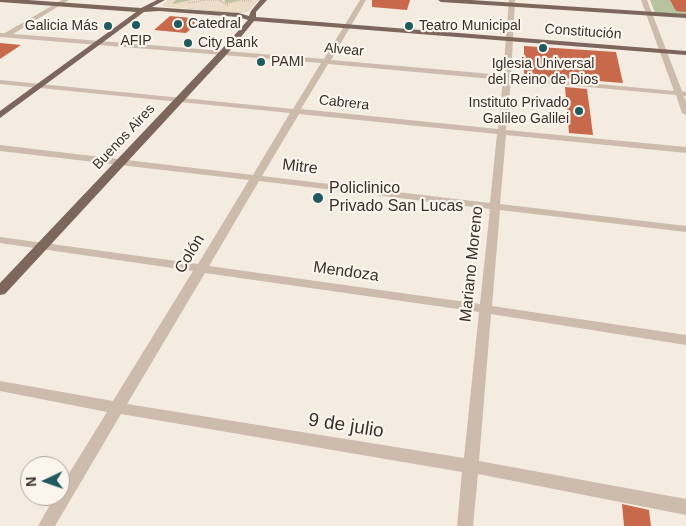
<!DOCTYPE html>
<meta charset="utf-8">
<style>
body{margin:0}
#map{position:relative;width:686px;height:526px;overflow:hidden;background:#f4ebe1;font-family:Helvetica,sans-serif}
canvas{display:block}
.north{position:absolute;left:20px;top:456px;width:50px;height:50px;box-sizing:border-box;background:#fbf5ee;border:1px solid #aea6a0;border-radius:50%;rotate:267deg;font-size:14px;font-weight:700;line-height:20px;text-align:center;color:#3b302b}
.north::after{content:'';display:block;margin:auto;width:18px;height:22px;background:#1f5a5e;clip-path:polygon(50% 0,100% 100%,50% 72%,0 100%)}
</style>
<div id="map">
<canvas width="686" height="526"></canvas>
<div class="north">N</div>
</div>
<script>
const context = document.querySelector('canvas').getContext('2d');
context.lineJoin = 'round';
function fill(path, color) { context.fillStyle = color; context.fill(path, 'evenodd'); }
const toPath = rows => new Path2D(rows.map(r => 'M' + r).join(''));
function strokePath(path, color, width, dash) { context.strokeStyle = color; context.lineWidth = width; context.lineCap = dash ? 'butt' : 'round'; context.setLineDash(dash || []); context.stroke(path); }
function write(font, color, halo, rows, align = 'center') {
  context.font = font + ' Helvetica,sans-serif'; context.lineWidth = 4.5; context.setLineDash([]); context.textBaseline = 'middle'; context.strokeStyle = halo; context.fillStyle = color; for (const [text, x, y, turn = 0] of rows) {
    context.save(); context.translate(x, y); context.rotate((+turn || 0) * Math.PI / 180); context.textAlign = isNaN(turn) ? turn : align; if (halo) context.strokeText(text, 0, 0); context.fillText(text, 0, 0); context.restore();
  }
}
fill(toPath([
 [168,0,258,0,248,11,240,13,163,6],
 [650,0,686,0,686,15,655,13]
]), '#b8c4a0');
fill(toPath([
 [168,0,176,0,172,4,192,0,226,0,224,1,226,3,239,0,258,0,248,11,240,13,163,6]
]), '#ecdcc8');
fill(toPath([
 [372,0,410,0,407,10,372,7],
 [670,0,686,0,686,12,676,11],
 [170,16,202,19,186,33,154,30],
 [0,43,21,45,0,59],
 [524,46,616,52,623,83,524,75],
 [565,87,587,89,593,135,569,133],
 [622,504,649,510,651,526,624,526]
]), '#c8694b');
strokePath(toPath([
 [207,0,222,0],
 [220,1,229,6],
 [242,1,252,1],
 [188,3,206,0],
 [225,4,241,0]
]), '#b9a596', 1, [1, 1]);
fill(toPath([
 [62,0,69,0,13,34,324,59,360,0,366,0,331,60,503,75,509,0,515,0,511,76,674,91,641,0,647,0,682,91,686,92,686,96,684,96,686,102,686,115,682,113,676,95,511,80,506,130,686,147,686,153,506,135,500,204,686,226,686,232,500,210,492,306,686,335,686,345,491,314,479,461,686,499,686,515,478,474,473,526,457,526,462,472,121,414,55,526,38,526,55,496,60,496,60,488,107,412,0,391,0,381,113,401,193,271,0,243,0,237,198,264,249,180,0,151,0,145,253,175,290,113,0,84,0,80,293,109,321,63,0,37,0,33,5,33,62,0],
 [328,64,503,80,498,129,301,109,328,64],
 [299,114,497,134,490,203,262,176,299,114],
 [259,181,490,209,480,304,209,266,259,181],
 [205,273,479,312,464,458,127,404,205,273]
]), '#cdbbac');
fill(toPath([
 [0,0,28,0,141,8,157,0,165,0,152,7,239,13,249,16,251,11,260,0,267,0,256,12,256,17,686,51,686,55,254,21,227,54,5,294,0,295,0,283,221,50,248,20,238,17,159,11,144,12,0,118,0,111,136,12,0,2,0,0],
 [438,0,471,0,686,14,686,18,441,2,438,0]
]), '#7d675c');
for (const [x, y, r, color] of [
 [178,24,5,"#1f5a5e"],
 [136,25,5,"#1f5a5e"],
 [108,26,5,"#1f5a5e"],
 [409,26,5,"#1f5a5e"],
 [188,43,5,"#1f5a5e"],
 [543,48,5,"#1f5a5e"],
 [261,62,5,"#1f5a5e"],
 [579,111,5,"#1f5a5e"],
 [318,198,6,"#1f5a5e"]
]) { const dot = new Path2D(); dot.arc(x, y, r, 0, 2 * Math.PI); context.fillStyle = color; context.fill(dot); strokePath(dot, '#fbf5ee', 2); }
write('14px', '#3b302b', '#fbf5ee', [
 ["Catedral",188,24],
 ["Galicia Más",98,26,"right"],
 ["Teatro Municipal",419,26],
 ["AFIP",136,41,"center"],
 ["City Bank",198,43],
 ["PAMI",271,62],
 ["Iglesia Universal",543,64,"center"],
 ["del Reino de Dios",543,80,"center"],
 ["Instituto Privado",569,103,"right"],
 ["Galileo Galilei",569,119,"right"]
], 'left');
write('14px', '#3b302b', '#fbf5ee', [
 ["Constitución",583,32,4],
 ["Alvear",344,50,5],
 ["Cabrera",344,103,6],
 ["Buenos Aires",124,137,-47]
]);
write('16px', '#3b302b', '#fbf5ee', [
 ["Mitre",300,167,7],
 ["Colón",190,254,-59],
 ["Mariano Moreno",472,264,-84],
 ["Mendoza",346,272,8]
]);
write('16px', '#3b302b', '#fbf5ee', [
 ["Policlinico",329,189],
 ["Privado San Lucas",329,207]
], 'left');
write('19px', '#3b302b', '#fbf5ee', [
 ["9 de julio",346,426,9]
]);
</script>
